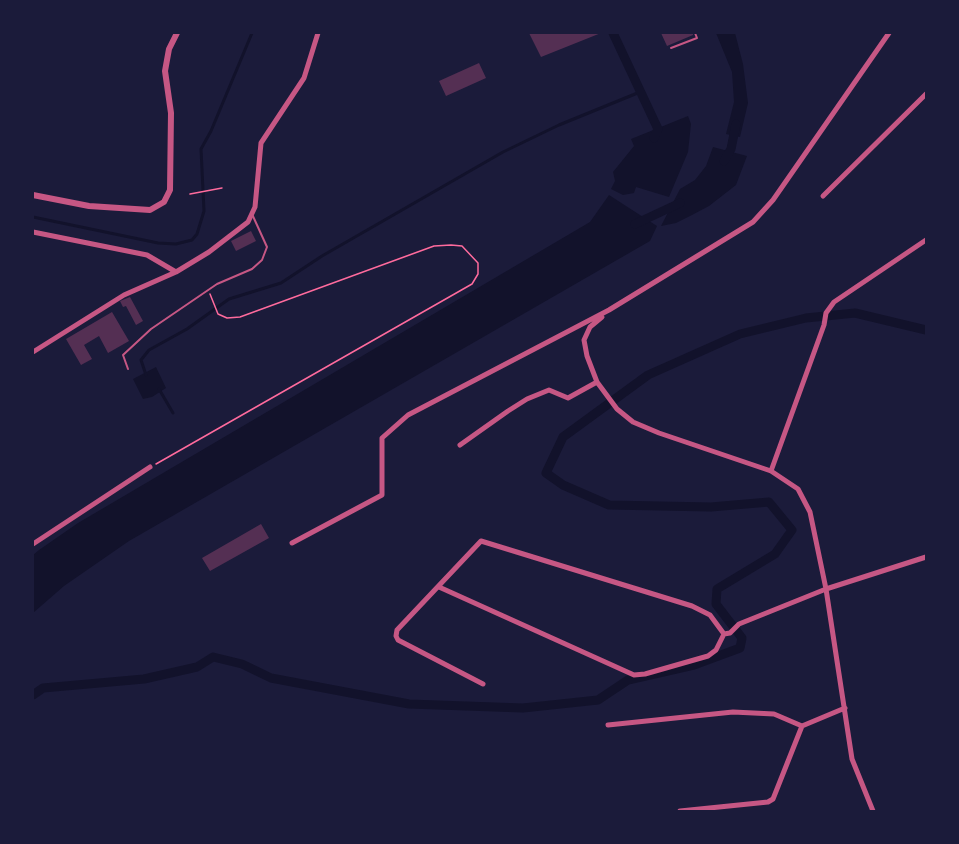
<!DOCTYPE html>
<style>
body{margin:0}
#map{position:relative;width:959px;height:844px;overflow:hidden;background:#1b1b3a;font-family:"Roboto Serif",serif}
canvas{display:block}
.frame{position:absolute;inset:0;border:34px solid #1b1b3a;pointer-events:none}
</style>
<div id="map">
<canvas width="959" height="844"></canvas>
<div class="frame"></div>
</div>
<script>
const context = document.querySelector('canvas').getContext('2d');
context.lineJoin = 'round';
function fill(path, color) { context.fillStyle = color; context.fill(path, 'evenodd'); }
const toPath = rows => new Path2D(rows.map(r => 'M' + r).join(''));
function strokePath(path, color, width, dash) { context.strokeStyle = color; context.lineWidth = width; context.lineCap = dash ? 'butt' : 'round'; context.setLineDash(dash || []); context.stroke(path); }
fill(toPath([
 [716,33,735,33,743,64,748,103,740,137,726,134,734,102,732,72],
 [688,116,691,124,688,152,669,197,636,187,634,193,623,195,611,189,615,181,613,172,634,146,631,139],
 [713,147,747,156,736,185,709,206,692,215,676,223,661,226,680,189,695,180,706,166],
 [609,195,657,226,650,241,129,541,64,586,33,613,33,555,39,550,78,523,590,222],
 [156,367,166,388,152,397,143,399,133,379]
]), '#12122b');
strokePath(toPath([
 [33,217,158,243,176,244,192,240,197,234,204,211,201,149,211,131,252,33],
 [146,375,141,360,149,350,187,329,229,299,281,283,322,256,503,152,559,125,640,92],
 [159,389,173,413]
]), '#12122b', 3);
strokePath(toPath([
 [613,33,658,129,654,138],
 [724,161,731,149,736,124],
 [635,224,680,203],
 [33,695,43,688,144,679,197,667,213,657,242,664,271,678,409,704,523,708,598,700,628,680,694,665,740,648,742,638,716,604,717,589,775,554,792,530,769,502,711,507,609,505,563,485,546,473,563,437,648,375,740,334,806,318,855,313,926,330]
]), '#12122b', 9);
fill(toPath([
 [529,33,601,33,541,57],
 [661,33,693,33,693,35,667,46],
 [479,63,486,78,446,96,439,81],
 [251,231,256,241,236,251,231,241],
 [130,297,143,321,136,325,126,306,123,307,120,301],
 [112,312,129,341,108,353,99,336,84,345,92,359,81,365,66,339],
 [261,524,269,538,210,571,202,558]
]), '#542f53');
strokePath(toPath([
 [190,194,222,188],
 [156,464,472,284,478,274,478,263,462,246,451,245,434,246,240,317,227,318,218,314,210,294]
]), '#ff6b9d', 1.5);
strokePath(toPath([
 [671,48,697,38,695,33],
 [128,369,123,355,151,329,217,284,252,269,262,260,267,247,252,214]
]), '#c65784', 2);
strokePath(toPath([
 [823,196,926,94],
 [33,232,147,255,176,272],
 [602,317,590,327,584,340,587,356,597,382,617,409,633,422,659,433,771,471,798,489,810,512,826,589,852,759,873,811],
 [33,352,124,295,176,272,209,252,248,222,255,207,261,143,304,78,318,33],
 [460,445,508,411,527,399,549,390,568,398,597,382],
 [771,471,824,325,826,313,834,302,926,240],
 [292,543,382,495,382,438,408,415,609,310,753,222,773,200,889,33],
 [33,544,150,467],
 [439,587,634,675,645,674,708,656,716,650,724,634],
 [483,684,398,640,396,636,397,630,481,541,692,606,710,615,724,634,730,633,739,624,826,589,926,557],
 [608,725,733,712,774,714,802,726],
 [680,811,768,802,773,799,802,726,845,708]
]), '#c65784', 5);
strokePath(toPath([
 [33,195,89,206,150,210,164,202,170,190,171,113,165,71,169,49,177,33]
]), '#c65784', 6);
</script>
